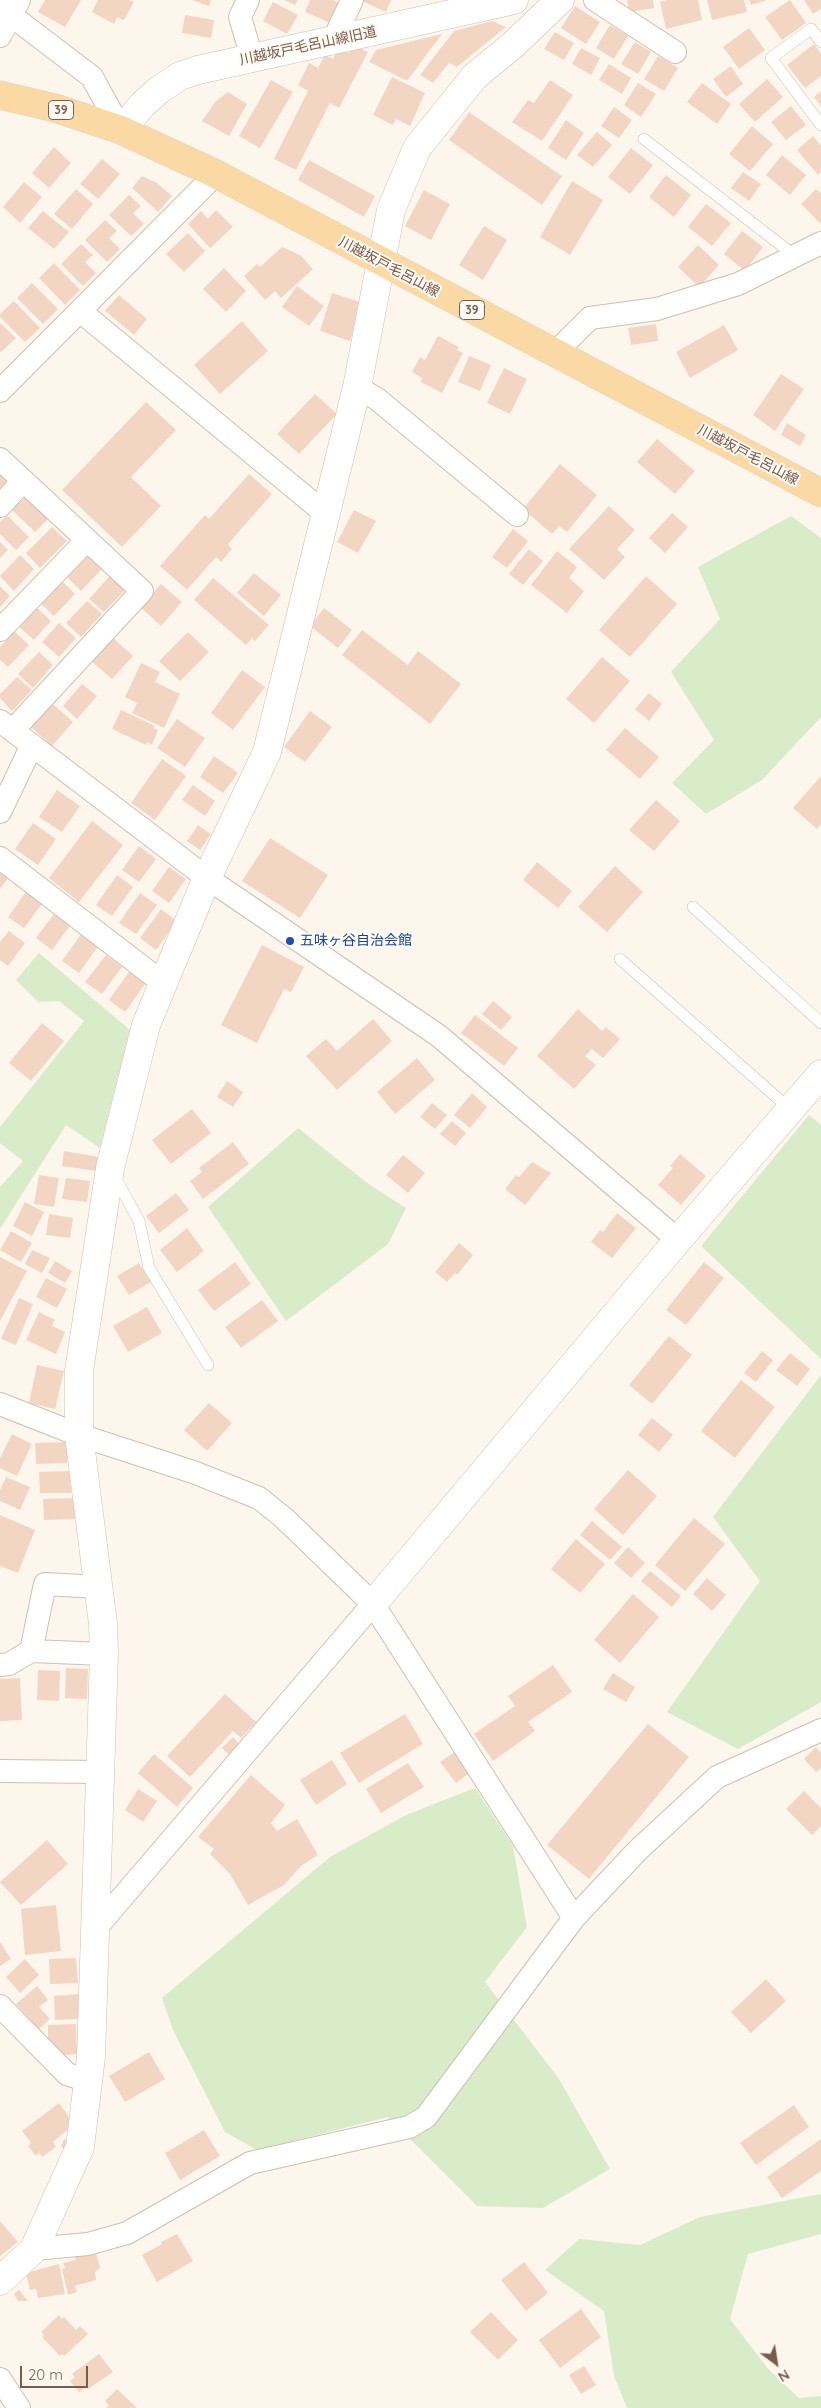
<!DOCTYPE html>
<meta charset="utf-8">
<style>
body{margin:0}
#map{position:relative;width:821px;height:2408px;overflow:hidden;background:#fdf6ec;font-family:Quicksand,sans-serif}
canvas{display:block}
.north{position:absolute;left:751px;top:2338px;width:50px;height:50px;-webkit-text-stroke:4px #fffaf3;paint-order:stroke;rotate:149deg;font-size:14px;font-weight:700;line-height:20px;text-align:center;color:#7a5c4d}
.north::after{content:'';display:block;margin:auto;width:18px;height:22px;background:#7a5c4d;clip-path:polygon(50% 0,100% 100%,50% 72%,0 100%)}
.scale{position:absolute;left:20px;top:2366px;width:68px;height:22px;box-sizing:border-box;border:2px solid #7a5c4d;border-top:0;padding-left:6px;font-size:15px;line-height:18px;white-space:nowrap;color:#7a5c4d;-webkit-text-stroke:4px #fffaf3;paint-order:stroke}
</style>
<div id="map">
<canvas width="821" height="2408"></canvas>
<div class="north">N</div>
<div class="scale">20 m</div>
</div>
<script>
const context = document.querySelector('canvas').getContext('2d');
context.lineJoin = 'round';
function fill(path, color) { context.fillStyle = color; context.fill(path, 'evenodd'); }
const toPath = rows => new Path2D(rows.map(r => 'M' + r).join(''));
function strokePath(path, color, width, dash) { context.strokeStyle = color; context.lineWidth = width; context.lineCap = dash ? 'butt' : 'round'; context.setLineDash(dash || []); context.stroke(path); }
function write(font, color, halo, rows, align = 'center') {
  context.font = font + ' Quicksand,"Noto Sans JP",sans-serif'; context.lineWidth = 4; context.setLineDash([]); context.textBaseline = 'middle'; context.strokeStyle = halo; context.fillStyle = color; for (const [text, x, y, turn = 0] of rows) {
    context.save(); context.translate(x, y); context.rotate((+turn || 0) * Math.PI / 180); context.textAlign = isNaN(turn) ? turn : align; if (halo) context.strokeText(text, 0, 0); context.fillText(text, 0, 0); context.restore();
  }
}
fill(toPath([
 [791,516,821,538,821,717,762,780,706,814,672,783,714,740,671,672,720,619,698,567],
 [39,953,130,1030,100,1148,66,1125,0,1229,0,1187,23,1161,0,1143,0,1127,84,1021,59,1001,38,1002,16,980],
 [809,1115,821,1125,821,1359,701,1246],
 [298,1128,370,1185,406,1208,388,1244,286,1321,208,1207],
 [821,1375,821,1702,738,1749,667,1712,760,1581,713,1517],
 [475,1788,513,1846,527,1927,485,1982,559,2079,610,2169,543,2208,477,2206,388,2117,257,2150,225,2132,173,2030,162,1998,330,1857,406,1815],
 [821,2194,821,2234,748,2254,730,2319,769,2370,799,2398,821,2396,821,2408,627,2408,614,2376,604,2311,545,2270,579,2239,640,2245,700,2217]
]), '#d8ecc9');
fill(toPath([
 [45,0,81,0,65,27,38,12],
 [98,0,129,0,134,2,124,20,117,17,114,24,92,12],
 [192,0,211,0,209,6],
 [284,0,298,0,295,5],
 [310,0,333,0,339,3,330,23,305,12],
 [360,0,391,0,386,12],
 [627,0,653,0,654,8,629,12],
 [667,0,698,0,702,20,666,29,660,2],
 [707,0,744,0,747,12,712,20],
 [749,0,765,0,765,1,751,5],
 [790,0,806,23,782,40,765,17],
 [804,0,821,0,821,9,813,14],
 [273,2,298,15,287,34,263,21],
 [575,6,600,22,586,44,561,28],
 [185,15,214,20,211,38,182,33],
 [492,21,506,27,457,67,449,63,433,83,420,75,454,31],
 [610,25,628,36,614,59,596,48],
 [749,28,765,50,739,69,723,47],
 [555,32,574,43,564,60,544,49],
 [442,34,407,81,369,62,376,50],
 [635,42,651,52,638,74,621,64],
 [353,44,368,52,339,108,330,103,296,170,274,159,308,91,298,85,309,63,318,68,325,55,333,59,339,48,349,53],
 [814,44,821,54,821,76,805,88,787,65],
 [581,48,600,58,591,75,572,64],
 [658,56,678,68,664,91,644,79],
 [609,64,631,78,622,94,599,80],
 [731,66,743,84,726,97,713,79],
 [392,77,425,93,410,126,396,119,393,125,373,115],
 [767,79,783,97,755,122,739,104],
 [271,80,293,92,260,148,239,136],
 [550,80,573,95,542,141,512,122,528,100,534,103],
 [638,83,656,94,641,117,624,105],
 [702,83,731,104,717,124,687,102],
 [821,91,821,106,814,97],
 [228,92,247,104,229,136,202,121,216,101],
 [791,106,806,125,786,140,771,122],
 [614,107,632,120,619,138,601,126],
 [469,112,562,176,542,205,449,140],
 [566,120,584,133,566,160,548,148],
 [752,126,773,144,750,171,729,154],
 [597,132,612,145,593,167,577,155],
 [813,136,821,146,821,172,818,175,797,150],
 [54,147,71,163,49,188,32,173],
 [631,148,653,165,630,194,608,177],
 [782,155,806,175,790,195,766,175],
 [102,159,120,174,98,199,80,184],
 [309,160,375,196,364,217,298,180],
 [743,172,761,184,749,201,731,188],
 [666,175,691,195,674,217,649,197],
 [142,176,157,183,172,196,158,212,132,188],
 [572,181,603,200,570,255,540,237],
 [24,182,42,197,20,223,3,207],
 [76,189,93,204,72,229,54,214],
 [816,189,821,193,821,224,801,204],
 [424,190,450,204,431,240,405,226],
 [129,195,141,206,133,213,144,224,131,236,109,215],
 [706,204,731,223,712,246,688,227],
 [216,210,233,227,210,248,188,224,201,211,208,219],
 [43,211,69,232,54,249,28,228],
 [105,220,117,231,109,238,120,249,107,262,85,240],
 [484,226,507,240,483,280,459,265],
 [742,231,763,247,745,271,724,254],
 [188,233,205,251,184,272,166,254],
 [81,244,93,255,85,262,96,273,83,286,61,264],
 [698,245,719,265,699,287,678,267],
 [282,247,300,255,313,269,281,298,275,291,265,300,244,276,257,264,260,267],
 [54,263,80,290,65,305,39,278],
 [224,268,246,291,226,312,203,289],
 [32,283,58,309,43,324,17,298],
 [297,286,324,306,309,326,282,307],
 [332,293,360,302,356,314,359,315,350,341,320,331],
 [119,295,147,319,134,335,105,311],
 [14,301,40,328,25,342,0,317,0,314],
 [242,321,268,351,220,394,194,365],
 [0,323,16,338,1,352,0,351],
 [656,324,658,341,631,345,628,328],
 [724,325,738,350,690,378,676,352],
 [438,336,459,347,457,350,463,353,442,393,421,382,422,378,412,372,420,357,425,360],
 [469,356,491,365,480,391,458,382],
 [504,368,527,379,510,414,487,403],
 [781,374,804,389,775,431,753,415],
 [315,394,337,414,299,454,277,434],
 [146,402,176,430,131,477,161,506,122,547,62,490],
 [787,423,806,435,800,446,781,435],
 [657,439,695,471,675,494,637,462],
 [560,464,597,495,567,532,559,526,552,534,523,509],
 [249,474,272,494,228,544,232,549,221,562,216,557,187,590,160,566,205,515,209,519],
 [0,475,7,482,0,489],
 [26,496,48,519,35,532,12,510],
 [609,506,635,530,617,549,625,557,604,580,569,549],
 [354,510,376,521,358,553,337,542],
 [672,513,688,527,665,553,649,538],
 [7,515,29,537,16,550,0,534,0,522],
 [52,527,67,541,40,568,26,553],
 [513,529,528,541,507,568,492,557],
 [0,542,8,550,0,558],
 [529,549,543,561,523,585,509,574],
 [557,551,577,567,569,578,584,591,567,613,531,585],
 [20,555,34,569,14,591,0,576],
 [88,555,102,569,81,591,67,577],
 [254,573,281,595,264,616,237,593],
 [110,576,125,590,104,612,89,599],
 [646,576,677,604,630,657,599,630],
 [213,578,269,625,255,641,252,638,246,645,194,600],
 [61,580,75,594,54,616,40,603],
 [161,584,182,602,161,626,140,607],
 [0,586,10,596,0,607],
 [87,601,102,614,81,637,66,623],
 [34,605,51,621,34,640,17,625],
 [324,608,352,630,338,648,310,626],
 [59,623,76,638,59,657,42,642],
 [362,630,408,665,418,651,461,684,430,724,342,655],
 [14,631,29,645,8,667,0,660,0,647],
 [188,632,209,652,180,681,159,661],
 [112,637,133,656,112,679,91,661],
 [39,652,53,665,33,688,18,674],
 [602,657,630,681,594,723,566,699],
 [141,663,160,672,155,682,180,694,164,728,132,713,137,703,125,697],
 [242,670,265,687,233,730,211,713],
 [17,677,32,690,12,711,0,698,0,694],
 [82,684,97,696,77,719,63,706],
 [649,693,662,704,649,721,635,709],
 [53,704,73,722,52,746,31,727],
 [121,710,155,726,154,728,158,730,152,745,147,742,146,745,112,729],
 [310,711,332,727,305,762,284,747],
 [177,719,205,738,185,767,157,748],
 [625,728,659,757,640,779,606,750],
 [214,756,238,773,223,793,200,777],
 [162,759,186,776,155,820,131,803],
 [821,776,821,824,817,829,793,808],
 [193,785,215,801,205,816,182,800],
 [57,790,80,806,62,832,39,817],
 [656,800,680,821,654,851,629,830],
 [92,821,123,845,79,902,49,878],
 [33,823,56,839,38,865,15,849],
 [198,825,211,834,200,850,187,841],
 [270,838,328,875,300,918,242,881],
 [139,846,156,859,139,882,122,870],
 [537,862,572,891,558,908,523,880],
 [0,864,12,873,0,889],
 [615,866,643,892,607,932,578,907],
 [169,867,186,879,169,903,152,891],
 [117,875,133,887,112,916,96,905],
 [28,889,44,901,24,928,8,917],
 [140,893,157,905,136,934,119,923],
 [161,909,177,921,156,950,140,938],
 [56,911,72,923,52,950,36,938],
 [9,931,25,943,8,966,0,960,0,942],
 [82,933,99,945,79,973,62,961],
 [262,945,304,967,291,992,284,989,257,1043,221,1025],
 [106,955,122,967,102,994,85,982],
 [129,972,145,984,125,1012,109,1000],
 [493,1001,512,1017,501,1030,482,1014],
 [578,1009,602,1031,606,1027,620,1039,603,1058,592,1049,585,1056,596,1065,574,1089,537,1056],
 [475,1015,518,1048,504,1066,461,1033],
 [373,1019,392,1041,337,1090,306,1056,326,1039,337,1051],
 [42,1023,64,1041,31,1081,9,1063],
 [417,1058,435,1080,395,1114,377,1092],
 [227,1081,243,1092,233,1107,217,1097],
 [472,1093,487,1107,470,1128,454,1115],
 [432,1103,447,1115,435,1129,420,1117],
 [192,1109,211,1133,171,1164,152,1140],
 [452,1121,466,1133,455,1146,440,1134],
 [233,1142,249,1164,203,1199,190,1181,202,1172,199,1168],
 [64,1151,99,1157,96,1171,62,1166],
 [680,1154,706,1176,681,1205,658,1185,673,1168,670,1166],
 [403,1155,425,1173,408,1193,386,1175],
 [532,1162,551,1173,525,1205,505,1189,516,1175,519,1177],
 [39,1175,59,1178,54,1207,34,1204],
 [66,1178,90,1181,87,1202,62,1199],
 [176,1193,189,1210,159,1233,146,1216],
 [25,1202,44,1212,32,1236,13,1226],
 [617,1213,636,1228,612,1258,591,1242,600,1230,603,1232],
 [49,1214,73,1218,70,1238,46,1235],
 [187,1228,204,1251,177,1272,160,1250],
 [11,1231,32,1243,21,1262,0,1250],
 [459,1243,473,1255,457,1275,455,1273,447,1282,435,1272],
 [32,1250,50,1258,42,1273,25,1264],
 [0,1257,27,1271,0,1321],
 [55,1261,72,1271,65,1283,48,1273],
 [235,1262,251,1284,214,1311,198,1290],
 [704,1262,724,1278,686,1325,666,1310],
 [139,1263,151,1282,129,1295,117,1276],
 [46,1278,67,1289,57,1308,36,1297],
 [19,1298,33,1304,16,1345,1,1339],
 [262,1300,278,1321,241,1348,225,1327],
 [147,1307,162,1333,128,1352,113,1326],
 [39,1312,55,1320,52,1326,65,1332,56,1354,26,1340],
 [669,1336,692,1355,652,1404,629,1385],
 [762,1351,773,1360,756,1382,744,1373],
 [790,1353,810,1369,797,1386,776,1370],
 [37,1365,64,1371,55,1409,29,1403],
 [741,1380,775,1407,735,1458,701,1431],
 [209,1403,232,1423,207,1451,184,1430],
 [652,1418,673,1435,659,1452,638,1435],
 [12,1434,32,1444,17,1476,0,1468,0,1458],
 [67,1442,67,1463,36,1464,35,1443],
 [628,1470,657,1496,623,1535,594,1509],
 [70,1471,71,1493,40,1493,39,1472],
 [6,1477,30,1487,20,1510,0,1501,0,1490],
 [75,1498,75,1519,44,1520,43,1499],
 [0,1515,35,1530,18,1573,0,1566],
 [694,1518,725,1544,685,1591,655,1565],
 [592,1521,622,1547,610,1560,580,1535],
 [576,1539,605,1564,580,1593,551,1569],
 [628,1547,645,1563,631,1578,614,1563],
 [650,1571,681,1596,672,1607,641,1581],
 [707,1578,726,1595,712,1611,693,1594],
 [633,1594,659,1617,620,1663,594,1640],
 [553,1665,572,1692,528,1722,535,1731,493,1761,474,1734,515,1706,508,1696],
 [66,1668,88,1669,87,1699,65,1698],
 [38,1670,60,1671,59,1701,37,1700],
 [613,1673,635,1687,626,1702,603,1689],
 [20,1678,22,1720,0,1721,0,1679],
 [225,1694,256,1722,241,1738,233,1731,190,1777,167,1756],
 [405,1714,423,1744,359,1783,340,1753],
 [648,1724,689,1757,589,1879,547,1845],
 [233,1737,240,1745,229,1755,222,1748],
 [816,1747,821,1753,821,1768,816,1772,804,1759],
 [456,1751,471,1772,456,1783,440,1762],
 [154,1754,193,1788,177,1807,138,1773],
 [332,1760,347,1784,316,1805,300,1780],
 [408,1763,424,1787,381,1813,366,1789],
 [251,1775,285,1805,271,1823,277,1831,297,1819,318,1855,301,1866,284,1885,248,1905,230,1874,210,1854,214,1849,198,1837],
 [138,1789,157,1801,143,1822,125,1810],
 [804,1791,821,1808,821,1826,812,1835,786,1809],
 [47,1840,68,1864,21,1905,0,1882],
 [56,1905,61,1951,25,1955,21,1909],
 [0,1942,11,1959,0,1966],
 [76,1958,78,1983,50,1984,49,1959],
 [25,1959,39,1975,20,1993,6,1977],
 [766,1979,786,2001,751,2033,731,2012],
 [37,1986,48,2000,39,2007,50,2019,39,2029,16,2004],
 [78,1994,79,2019,55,2020,54,1996],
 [76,2024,77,2054,62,2055,48,2038,48,2025],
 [149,2052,165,2079,125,2102,109,2076],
 [59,2103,74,2124,53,2142,56,2147,42,2157,39,2153,36,2156,28,2146,31,2143,22,2131],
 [794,2105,809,2127,756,2165,740,2143],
 [204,2130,220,2156,180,2180,165,2153],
 [64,2139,71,2142,67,2150,61,2147],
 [821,2139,821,2171,782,2198,767,2177],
 [0,2221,18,2242,0,2256],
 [177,2234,193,2261,157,2282,142,2255,162,2244,161,2242],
 [96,2253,100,2268,95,2272,96,2280,75,2286,77,2292,68,2295,62,2269,65,2268,63,2263,76,2260,75,2257],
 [524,2262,548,2293,526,2311,501,2280],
 [59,2264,65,2294,38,2298,36,2289,30,2290,26,2273],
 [19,2290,28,2301,18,2301,14,2294],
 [581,2309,601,2337,560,2368,539,2340],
 [491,2312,518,2340,498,2360,470,2332],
 [59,2315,62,2319,64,2317,76,2330,80,2326,88,2334,64,2356,62,2354,60,2356,42,2337,44,2335,41,2332],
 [99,2354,113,2372,88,2389,86,2387,79,2392,70,2381,75,2377,72,2374],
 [584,2366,596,2385,581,2394,569,2375],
 [117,2389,137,2408,106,2408,109,2406,105,2401]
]), '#f3d5c3');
const service = toPath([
 [821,42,811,29,771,58,821,125],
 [644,139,795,256],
 [693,907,821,1023],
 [620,959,791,1110],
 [114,1175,139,1221,149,1268,208,1365]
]);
const minor = toPath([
 [248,0,240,17,252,58],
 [595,0,675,52],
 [0,7,92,77,121,130],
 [0,36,19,0],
 [333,41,352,0],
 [80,311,326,514],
 [554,354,590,318,657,309,738,284,821,243],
 [357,387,377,399,517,515],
 [0,391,216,174],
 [0,459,142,591,13,730],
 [0,506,23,481],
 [0,630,87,540],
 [0,721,207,878,439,1036,678,1240],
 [0,812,32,745],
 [0,858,163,983],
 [0,1404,79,1435,193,1472,259,1498,284,1518,373,1604,574,1918],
 [31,1651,45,1584,98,1587],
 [0,1665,9,1664,31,1651,104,1654],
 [0,1771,99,1772],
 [96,1928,373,1604],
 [0,2006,67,2074,88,2081],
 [34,2249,88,2244,127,2233,250,2163,409,2127,426,2117,574,1918,638,1850,717,1777,821,1730],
 [0,2379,19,2408]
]);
const tertiary = toPath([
 [121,130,143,104,159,90,180,76,198,70,514,0],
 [373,1604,678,1240,821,1074],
 [0,2281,34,2249,80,2147,91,2057,104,1654,103,1624,79,1435,79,1371,110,1168,146,1025,207,878,267,752,357,387,391,210,417,148,475,76,513,45,560,0]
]);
const primary = toPath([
 [0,95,55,108,121,130,216,174,821,493]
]);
strokePath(service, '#d1beb0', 12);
strokePath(minor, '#d1beb0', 24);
strokePath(tertiary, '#d1beb0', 29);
strokePath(primary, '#dad1cd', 29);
strokePath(service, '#fff', 11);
strokePath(minor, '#fff', 22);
strokePath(tertiary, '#fff', 28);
strokePath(primary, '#fbd9a5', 28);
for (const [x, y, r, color] of [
 [290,941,5,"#1a4fb4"]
]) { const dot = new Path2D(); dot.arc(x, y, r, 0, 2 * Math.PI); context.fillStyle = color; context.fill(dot); strokePath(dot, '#fffaf3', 2); }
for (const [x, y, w] of [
 [61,110,25],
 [472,310,25]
]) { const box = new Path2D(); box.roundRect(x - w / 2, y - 9.5, w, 19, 4); context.fillStyle = '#fffaf3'; context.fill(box); strokePath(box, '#7a5c4d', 1); }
write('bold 12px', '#7a5c4d', null, [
 ["39",61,110],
 ["39",472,310]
]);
write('14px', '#7a5c4d', '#fffaf3', [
 ["川越坂戸毛呂山線旧道",308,46,-12],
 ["川越坂戸毛呂山線",389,267,28],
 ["川越坂戸毛呂山線",748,455,28]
]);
write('14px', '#164399', '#fffaf3', [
 ["五味ヶ谷自治会館",300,941]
], 'left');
</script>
